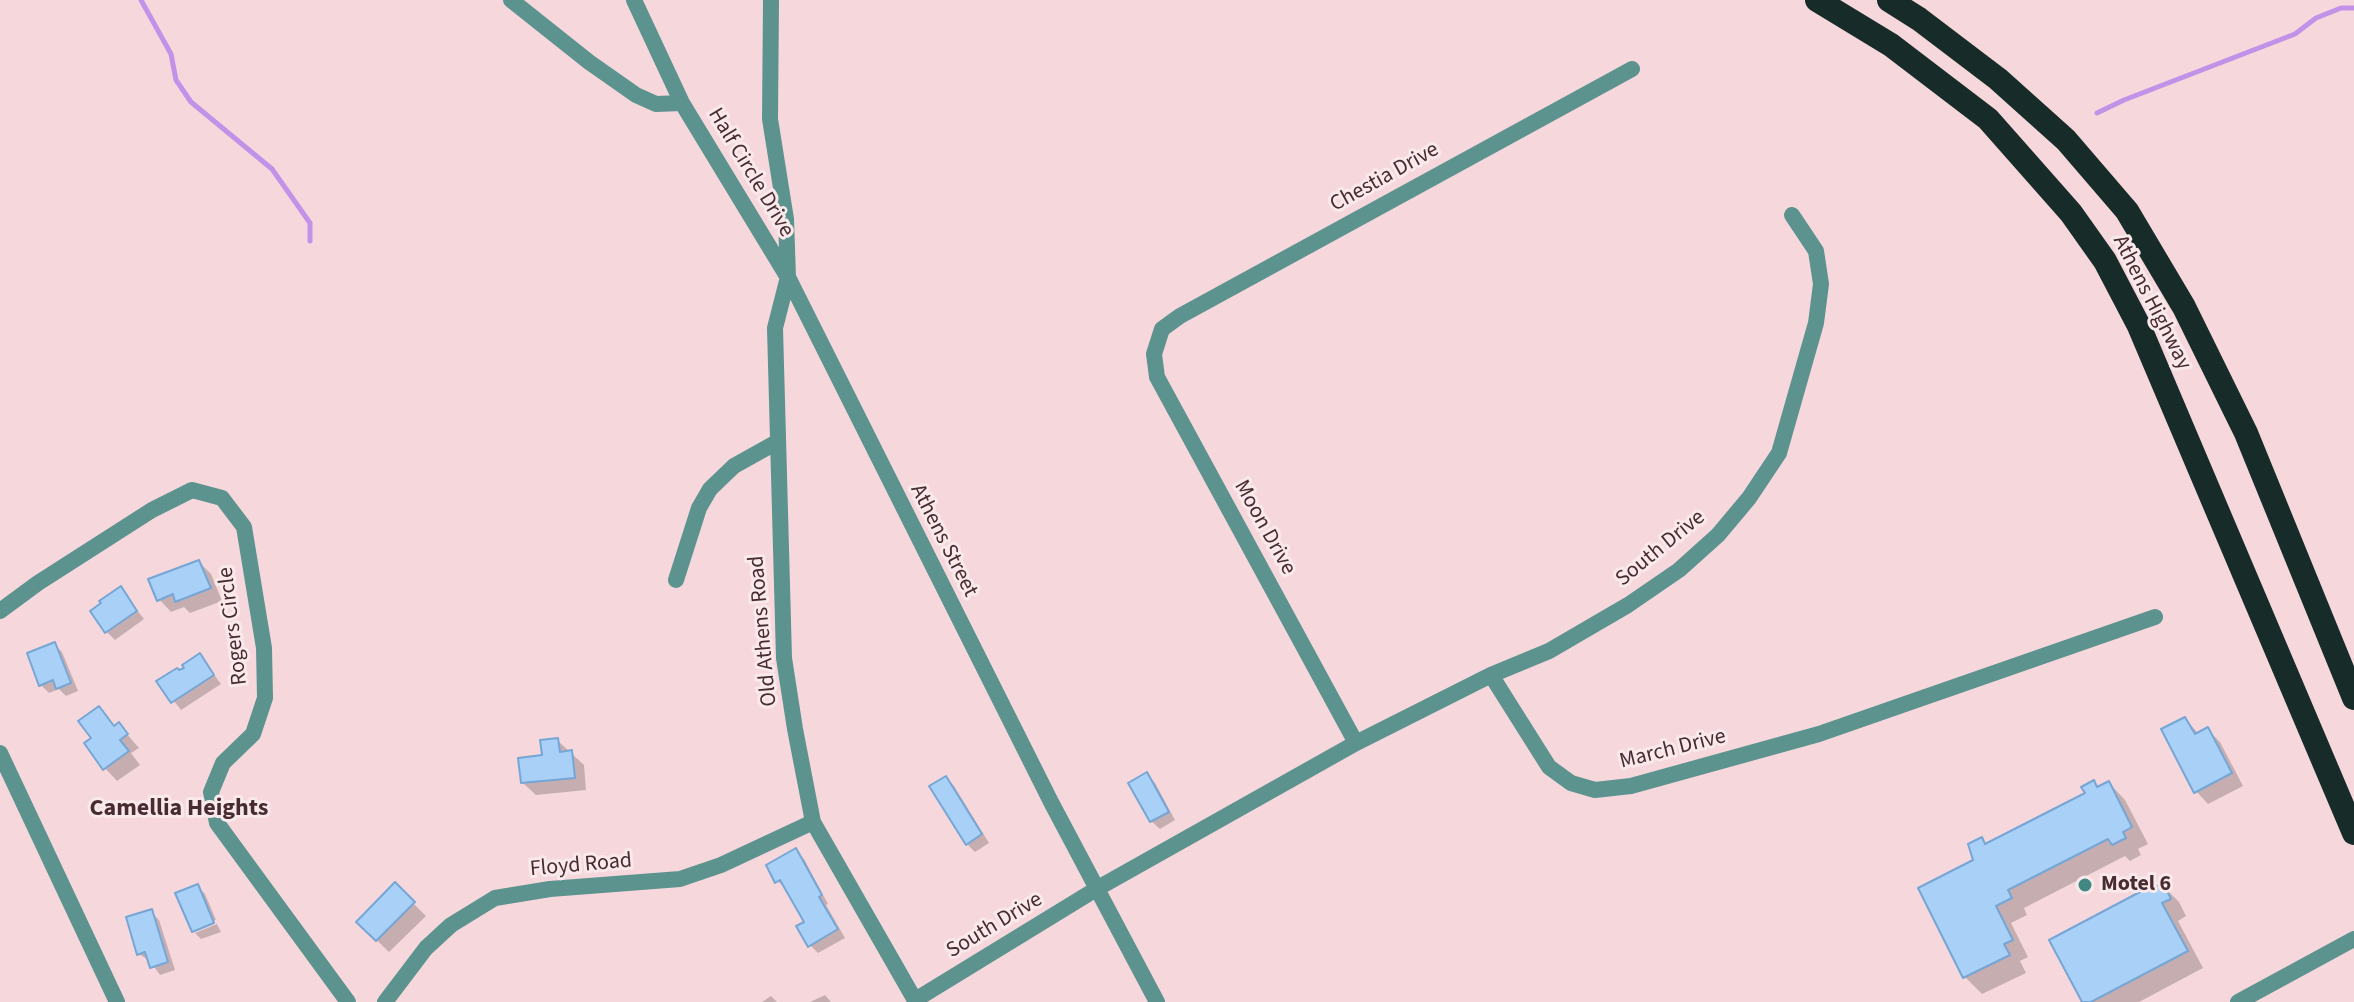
<!DOCTYPE html>
<style>
body{margin:0}
canvas{display:block;background:#f6d8dc}
</style>
<canvas width="2354" height="1002"></canvas>
<script>
const context = document.querySelector('canvas').getContext('2d');
context.lineJoin = 'round';
function fill(path, color) { context.fillStyle = color; context.fill(path, 'evenodd'); }
const toPath = rows => new Path2D(rows.map(r => 'M' + r).join(''));
function strokePath(path, color, width, dash) { context.strokeStyle = color; context.lineWidth = width; context.lineCap = dash ? 'butt' : 'round'; context.setLineDash(dash || []); context.stroke(path); }
function write(font, color, halo, rows, align = 'center') {
  context.font = font + ' "Source Sans 3",sans-serif'; context.lineWidth = 6; context.setLineDash([]); context.textBaseline = 'middle'; context.strokeStyle = halo; context.fillStyle = color; for (const [text, x, y, turn = 0] of rows) {
    context.save(); context.translate(x, y); context.rotate((+turn || 0) * Math.PI / 180); context.textAlign = isNaN(turn) ? turn : align; if (halo) context.strokeText(text, 0, 0); context.fillText(text, 0, 0); context.restore();
  }
}
fill(toPath([
 [199,562,211,574,222,601,190,613,184,607,171,612,159,599],
 [120,589,144,619,115,640,107,632],
 [54,644,62,652,78,691,66,696,59,689,49,693,41,685],
 [200,656,221,684,181,710,159,682,186,669],
 [99,709,116,727,119,725,139,748,131,753,140,765,117,781,105,768,93,738],
 [2185,719,2199,734,2208,730,2220,742,2243,786,2208,804,2196,791],
 [558,741,584,765,586,790,536,795,523,783],
 [1147,775,1155,783,1175,820,1160,829,1151,821],
 [946,778,954,786,989,843,975,852,967,844],
 [2093,783,2099,788,2109,783,2125,800,2148,844,2138,849,2141,855,2130,861,2125,856,2024,908,2027,915,2011,923,2028,957,2020,961,2026,973,1982,994,1965,977,1920,889,1976,861,1981,840,1987,846,2088,794],
 [796,851,804,859,828,904,826,905,845,938,818,953,810,945,807,922,787,888,777,881],
 [395,885,426,916,389,952,358,922],
 [2162,885,2179,902,2186,916,2178,921,2203,968,2139,1002,2084,1002,2154,890],
 [197,886,205,894,216,920,194,929,194,932,193,931],
 [151,912,159,920,175,970,160,975,150,961,139,954],
 [217,924,221,932,201,939,195,933],
 [825,995,831,1002,810,1002],
 [771,996,777,1002,762,1002]
]), '#0003');
strokePath(toPath([
 [141,0,171,54,176,80,191,102,272,169,310,223,310,241],
 [2097,113,2124,100,2295,34,2316,18,2341,8,2354,8]
]), '#c192e8', 5);
const building = toPath([
 [199,560,211,588,175,602,173,594,157,601,148,579,199,560],
 [121,586,137,611,105,633,90,611,101,603,99,601,121,586],
 [55,642,71,683,56,689,53,680,39,686,27,653,55,642],
 [200,653,214,675,171,703,156,681,177,668,179,670,184,668,182,665,200,653],
 [99,706,114,726,119,722,128,734,120,740,129,751,103,770,84,743,91,738,78,721,99,706],
 [2185,717,2195,734,2208,727,2232,773,2194,793,2161,729,2185,717],
 [558,738,560,752,572,750,575,778,521,783,518,758,542,755,540,740,558,738],
 [1147,772,1169,812,1150,822,1128,783,1147,772],
 [946,776,982,834,966,845,929,786,946,776],
 [2094,780,2097,787,2109,781,2132,827,2123,832,2126,838,2112,845,2108,839,2008,890,2012,898,1996,906,2013,940,2004,944,2010,955,1963,978,1918,888,1973,860,1968,844,1982,837,1985,844,2085,793,2081,787,2094,780],
 [796,848,822,895,819,897,838,929,808,947,796,926,804,922,780,880,775,883,766,865,796,848],
 [395,882,415,902,376,941,356,922,395,882],
 [2163,883,2171,899,2162,903,2188,951,2091,1002,2082,1002,2049,940,2153,885,2154,888,2163,883],
 [198,884,214,923,192,932,175,893,198,884],
 [152,909,168,962,150,968,145,952,137,955,126,917,152,909]
]);
fill(building, '#a9d0f7');
strokePath(building, '#76a6d5', 2);
strokePath(toPath([
 [511,0,589,62,636,95,656,104,682,103],
 [634,0,682,103,787,276],
 [771,0,770,119,786,219,788,277,1051,802,1157,1002],
 [788,277,775,328,784,658,795,729,813,822,916,1002],
 [676,580,699,508,710,489,734,466,777,442],
 [0,611,38,583,152,510,192,490,222,498,244,527,264,648,265,698,253,734,223,763,211,792,217,823,348,1002],
 [1491,675,1549,767,1571,783,1595,790,1631,786,1819,734,2155,617],
 [1356,743,1157,377,1154,354,1162,329,1180,316,1632,69],
 [0,753,117,1002],
 [915,1000,1098,888,1356,743,1491,675,1549,651,1628,605,1679,570,1718,535,1749,498,1779,453,1816,323,1821,284,1816,251,1792,215],
 [385,1002,426,948,451,925,495,898,550,889,680,879,721,865,813,822],
 [2238,1002,2354,939]
]), '#5c938e', 16);
strokePath(toPath([
 [1817,0,1891,45,1988,119,2071,213,2105,261,2139,326,2354,833],
 [1889,0,1919,19,1998,79,2066,140,2127,211,2184,307,2246,433,2354,698]
]), '#172b29', 24);
for (const [x, y, r, color] of [
 [2085,885,8,"#418882"]
]) { const dot = new Path2D(); dot.arc(x, y, r, 0, 2 * Math.PI); context.fillStyle = color; context.fill(dot); strokePath(dot, '#f9e9eb', 3); }
write('22px', '#482b30', '#f9e9eb', [
 ["Half Circle Drive",750,173,59],
 ["Chestia Drive",1385,178,-29],
 ["Athens Highway",2151,303,63],
 ["Moon Drive",1264,528,61],
 ["Athens Street",943,541,63],
 ["South Drive",1661,549,-39],
 ["Rogers Circle",234,626,-97],
 ["Old Athens Road",764,631,-95],
 ["March Drive",1673,750,-14],
 ["Floyd Road",581,866,-5],
 ["South Drive",995,926,-31]
]);
write('bold 22px', '#482b30', '#f9e9eb', [
 ["Motel 6",2101,885]
], 'left');
write('bold 24px', '#482b30', '#f9e9eb', [
 ["Camellia Heights",179,810]
]);
</script>
